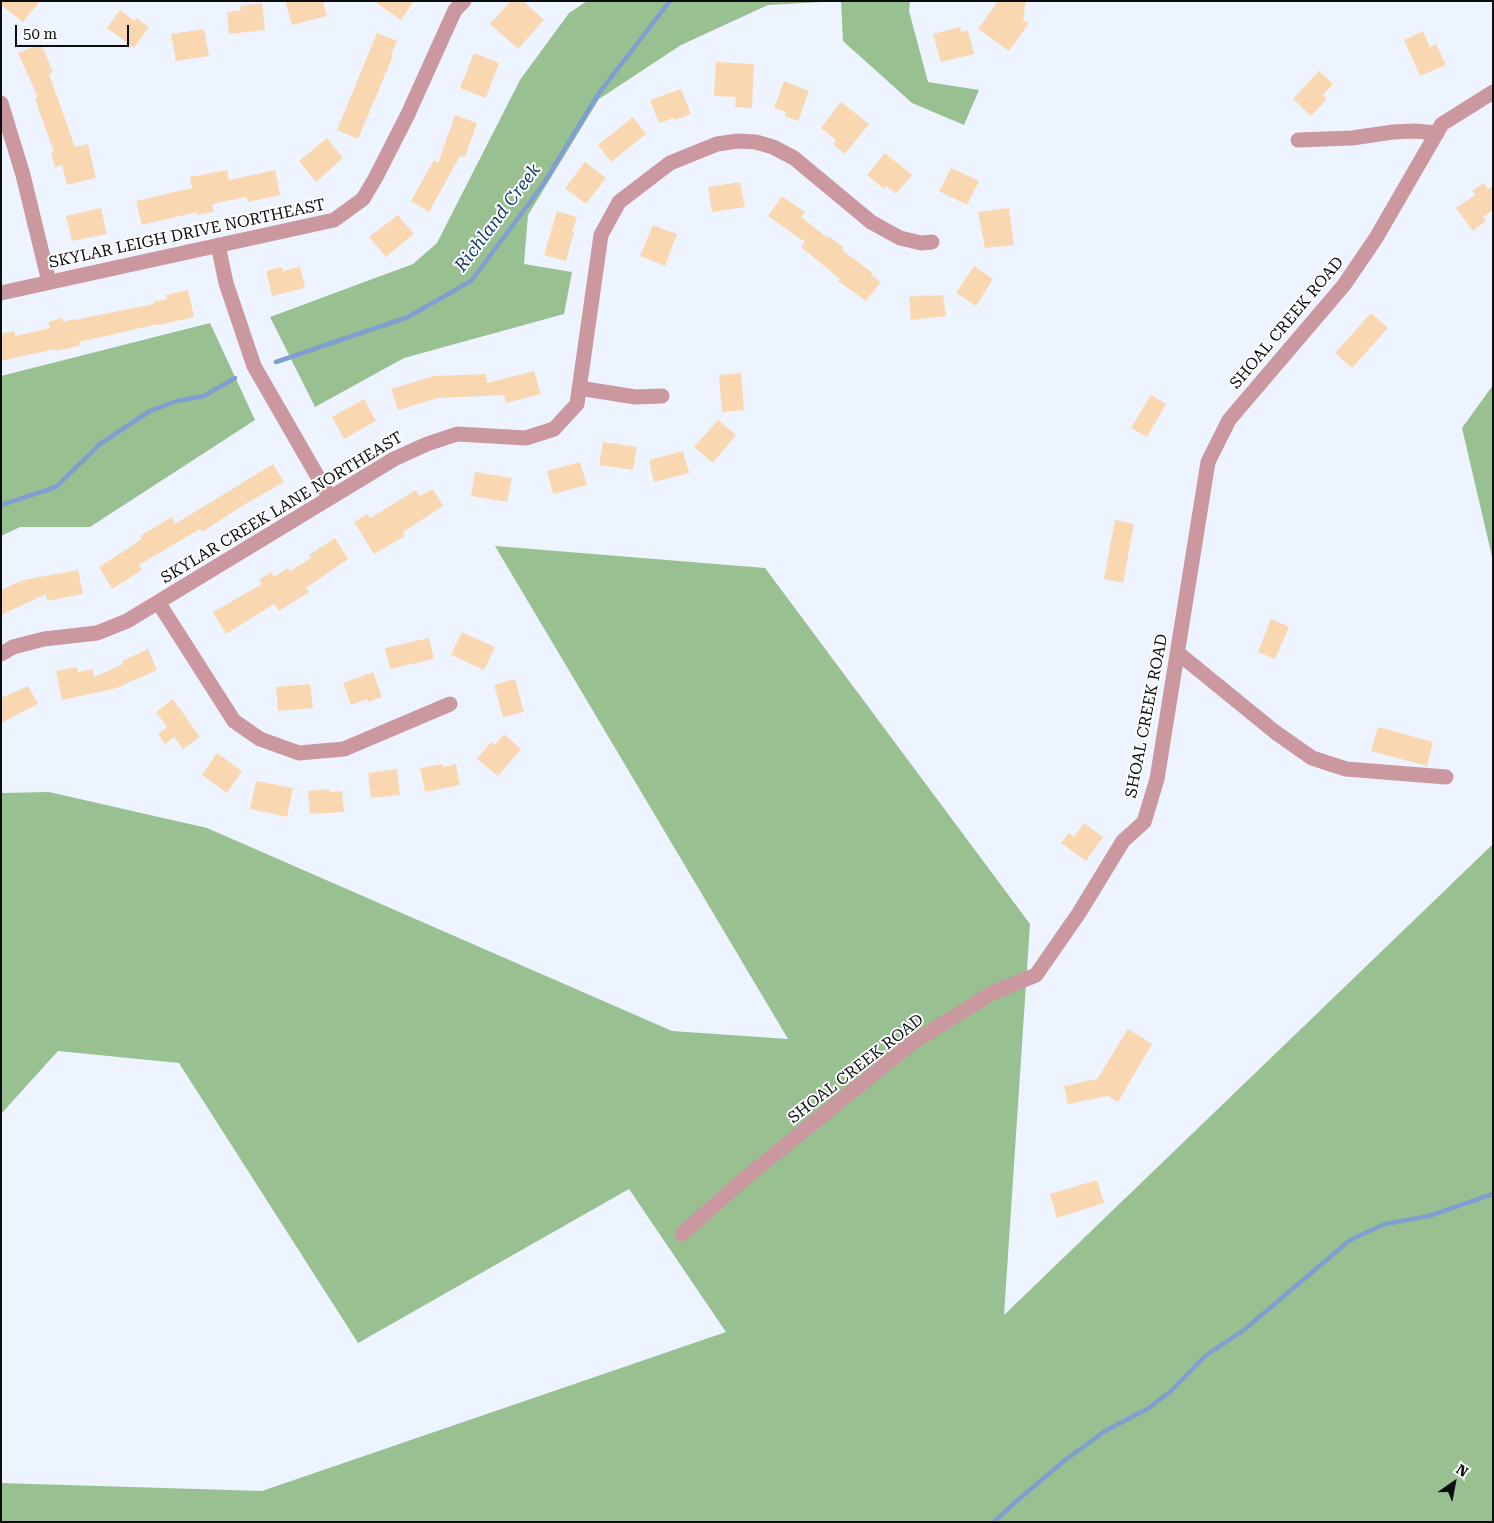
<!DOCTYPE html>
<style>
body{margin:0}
#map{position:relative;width:1494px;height:1523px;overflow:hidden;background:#eef4ff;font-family:"Roboto Serif",serif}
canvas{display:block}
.frame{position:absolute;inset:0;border:2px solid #0b0d10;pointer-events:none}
.north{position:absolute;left:1429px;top:1458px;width:50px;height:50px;-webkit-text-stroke:4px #fff;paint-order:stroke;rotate:33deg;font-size:14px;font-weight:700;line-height:20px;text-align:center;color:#0b0d10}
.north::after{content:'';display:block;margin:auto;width:18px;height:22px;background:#0b0d10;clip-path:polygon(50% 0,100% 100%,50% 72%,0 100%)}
.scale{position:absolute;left:15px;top:25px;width:114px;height:22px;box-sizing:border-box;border:2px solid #0b0d10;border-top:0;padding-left:6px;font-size:15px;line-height:18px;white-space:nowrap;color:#0b0d10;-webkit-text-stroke:4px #fff;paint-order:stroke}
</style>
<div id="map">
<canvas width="1494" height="1523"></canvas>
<div class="frame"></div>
<div class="north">N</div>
<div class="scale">50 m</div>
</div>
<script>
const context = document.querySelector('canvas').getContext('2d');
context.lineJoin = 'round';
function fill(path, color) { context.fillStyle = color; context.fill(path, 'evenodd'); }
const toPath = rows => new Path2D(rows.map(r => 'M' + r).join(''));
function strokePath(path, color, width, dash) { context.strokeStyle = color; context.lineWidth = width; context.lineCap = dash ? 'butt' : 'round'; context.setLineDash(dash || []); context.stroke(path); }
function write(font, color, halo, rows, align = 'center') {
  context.font = font + ' "Roboto Serif",serif'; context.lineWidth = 4; context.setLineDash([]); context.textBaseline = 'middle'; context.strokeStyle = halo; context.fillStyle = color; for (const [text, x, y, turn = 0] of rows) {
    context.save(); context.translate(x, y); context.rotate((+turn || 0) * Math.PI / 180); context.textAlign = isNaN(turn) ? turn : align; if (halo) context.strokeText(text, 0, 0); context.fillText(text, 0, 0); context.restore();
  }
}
fill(toPath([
 [587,1,910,1,909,11,928,82,979,90,964,125,912,103,843,41,841,1,768,5,681,45,599,99,528,215,524,264,572,272,564,314,404,358,315,407,270,317,413,264,437,243,520,80,569,13],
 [210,323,255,420,90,527,20,527,1,536,1,376],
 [1493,385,1493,561,1462,428],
 [495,546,765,568,1030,924,1004,1315,1493,844,1493,1522,1,1522,1,1483,262,1491,726,1332,629,1189,358,1343,179,1063,58,1051,1,1114,1,793,49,792,207,828,672,1031,788,1039]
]), '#98c091');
strokePath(toPath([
 [276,362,408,317,471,281,542,186,599,93,670,1],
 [1,505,56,487,100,444,150,411,177,401,204,396,235,378],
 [994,1522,1019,1499,1064,1461,1105,1431,1149,1408,1171,1391,1205,1356,1244,1330,1350,1240,1385,1224,1429,1216,1493,1194]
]), '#7e9fcf', 4.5);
fill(toPath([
 [1,1,40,1,23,22,1,5],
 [285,1,323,1,327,16,292,25],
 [374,1,414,1,401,20],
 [511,1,523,1,544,20,518,49,490,24],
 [998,1,1026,1,1023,20,1029,23,1009,51,978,29],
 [262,3,265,30,229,34,227,12,241,10,240,6],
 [120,10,134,21,136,18,149,27,134,48,107,28],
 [960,27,961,32,968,30,974,54,941,62,933,34],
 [204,29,209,56,176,61,171,34],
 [1423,31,1430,47,1436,44,1446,65,1420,76,1404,40],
 [377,33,397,41,391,55,393,56,358,139,337,130],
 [41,44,53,72,49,74,75,147,88,144,96,178,67,185,62,165,55,167,51,153,54,152,35,99,38,98,18,53],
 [474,53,499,63,486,98,460,88],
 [716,62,754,64,752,108,735,107,736,97,714,96],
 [1319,71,1333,84,1323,95,1327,99,1311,116,1293,99],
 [784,81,809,91,798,121,785,116,786,112,774,108],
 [681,89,691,114,675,120,674,118,659,123,650,100],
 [841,102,869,124,845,154,833,144,836,140,821,128],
 [455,115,477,123,465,157,460,156,429,212,411,201,434,160,438,163],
 [633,117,646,134,611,162,598,145],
 [327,138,343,158,316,182,299,161],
 [885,153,912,175,896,194,886,186,884,189,867,175],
 [585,162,606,178,586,204,565,188],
 [951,168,979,181,967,205,939,191],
 [227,170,229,180,275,170,280,195,248,202,246,197,212,204,214,212,197,215,197,212,142,225,136,201,192,188,190,177],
 [740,182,745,207,712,212,708,187],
 [1484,183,1488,189,1493,186,1493,210,1483,217,1486,221,1473,231,1456,208,1475,195,1472,191],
 [782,196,805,212,801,217,828,238,829,236,844,248,842,250,873,273,871,275,881,282,866,301,838,281,840,279,801,247,805,242,768,216],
 [101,208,107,234,72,241,66,216],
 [1009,208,1014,245,985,248,978,212],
 [557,211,577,217,572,232,574,232,566,261,544,255],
 [398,215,414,234,386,257,369,237],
 [653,225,677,234,665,266,640,256],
 [974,266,993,279,976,306,956,293],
 [282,267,283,271,300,267,305,288,272,296,266,271],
 [188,290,194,317,158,325,158,324,79,342,80,346,55,351,55,349,1,361,1,334,14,331,15,336,50,328,48,322,63,318,63,322,74,319,74,320,154,304,153,302,167,299,166,295],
 [930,295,930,296,943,295,946,316,911,320,909,297],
 [1371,313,1388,328,1352,368,1335,353],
 [534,371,541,394,506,403,504,395,438,398,398,410,391,389,434,376,486,374,487,383],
 [741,373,744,410,722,412,719,375],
 [1151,395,1166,404,1147,437,1131,428],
 [364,399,376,421,344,439,332,417],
 [718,420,736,435,713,463,694,447],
 [603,442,637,447,633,470,599,465],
 [683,451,689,473,654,482,649,460],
 [580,462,587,485,553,494,547,471],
 [273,464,284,482,242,506,202,532,200,529,139,565,142,570,112,589,99,567,142,539,140,536,172,517,175,524],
 [475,472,512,478,507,502,471,496],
 [433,489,443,506,403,532,405,536,374,554,354,522,368,514,370,518,416,490,419,496],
 [1115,520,1134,524,1123,583,1104,579],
 [335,538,348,559,306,588,309,592,279,611,274,604,226,634,213,612,262,584,259,580,271,572,274,577,288,568,290,571,311,558,309,555],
 [78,570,83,594,47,601,46,594,1,615,1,590,23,580],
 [1271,619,1289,627,1275,659,1258,652],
 [462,632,495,647,484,670,451,655],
 [429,638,434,659,390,669,385,648],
 [148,649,157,670,117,688,62,700,56,671,77,667,78,672,93,669,94,677,123,664,122,661],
 [373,672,382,697,368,702,367,699,351,705,343,683],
 [515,679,524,712,503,717,494,685],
 [310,684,313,708,278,711,276,687],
 [28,686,38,704,1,723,1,698],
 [173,699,200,737,183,749,174,737,165,744,158,734,167,727,156,712],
 [1378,727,1433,742,1427,766,1371,751],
 [504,734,521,749,498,776,477,759,491,742,495,745],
 [217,753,242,771,227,793,202,775],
 [442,764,443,767,456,764,460,785,425,792,420,768],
 [397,769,400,795,371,798,368,773],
 [256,781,293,788,287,817,250,809],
 [329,789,330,792,342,791,344,812,310,814,308,791],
 [1084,823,1103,837,1086,861,1061,843,1069,833,1074,837],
 [1128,1029,1152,1044,1118,1102,1108,1096,1068,1104,1064,1086,1097,1079],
 [1097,1180,1104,1203,1057,1218,1050,1194]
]), '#f9d8b1');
strokePath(toPath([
 [1,103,23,175,49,282],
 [1298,140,1352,138,1393,132,1415,131,1437,133],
 [218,245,226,283,254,366,330,498],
 [1,293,334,220,363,199,376,177,408,114,455,10,464,1],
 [579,388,635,397,662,396],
 [158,602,234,721,260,739,299,753,344,749,450,704],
 [1178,653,1275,732,1312,758,1346,769,1446,777],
 [1,654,13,647,44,639,97,633,127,621,394,459,427,444,457,434,526,438,554,429,577,404,601,235,619,202,670,163,717,144,738,141,756,142,773,147,794,158,871,222,900,238,921,243,932,242],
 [682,1234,744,1179,912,1043,992,993,1036,975,1079,913,1123,841,1144,822,1157,779,1208,462,1229,420,1344,285,1376,238,1442,124,1493,92]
]), '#cb98a0', 15);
write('16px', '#0b0d10', '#fff', [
 ["SKYLAR LEIGH DRIVE NORTHEAST",187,234,-12],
 ["SHOAL CREEK ROAD",1287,323,-50],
 ["SKYLAR CREEK LANE NORTHEAST",282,508,-31],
 ["SHOAL CREEK ROAD",1147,716,-79],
 ["SHOAL CREEK ROAD",856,1069,-38]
]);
write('italic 18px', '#123c76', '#fff', [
 ["Richland Creek",498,218,-53]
]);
</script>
